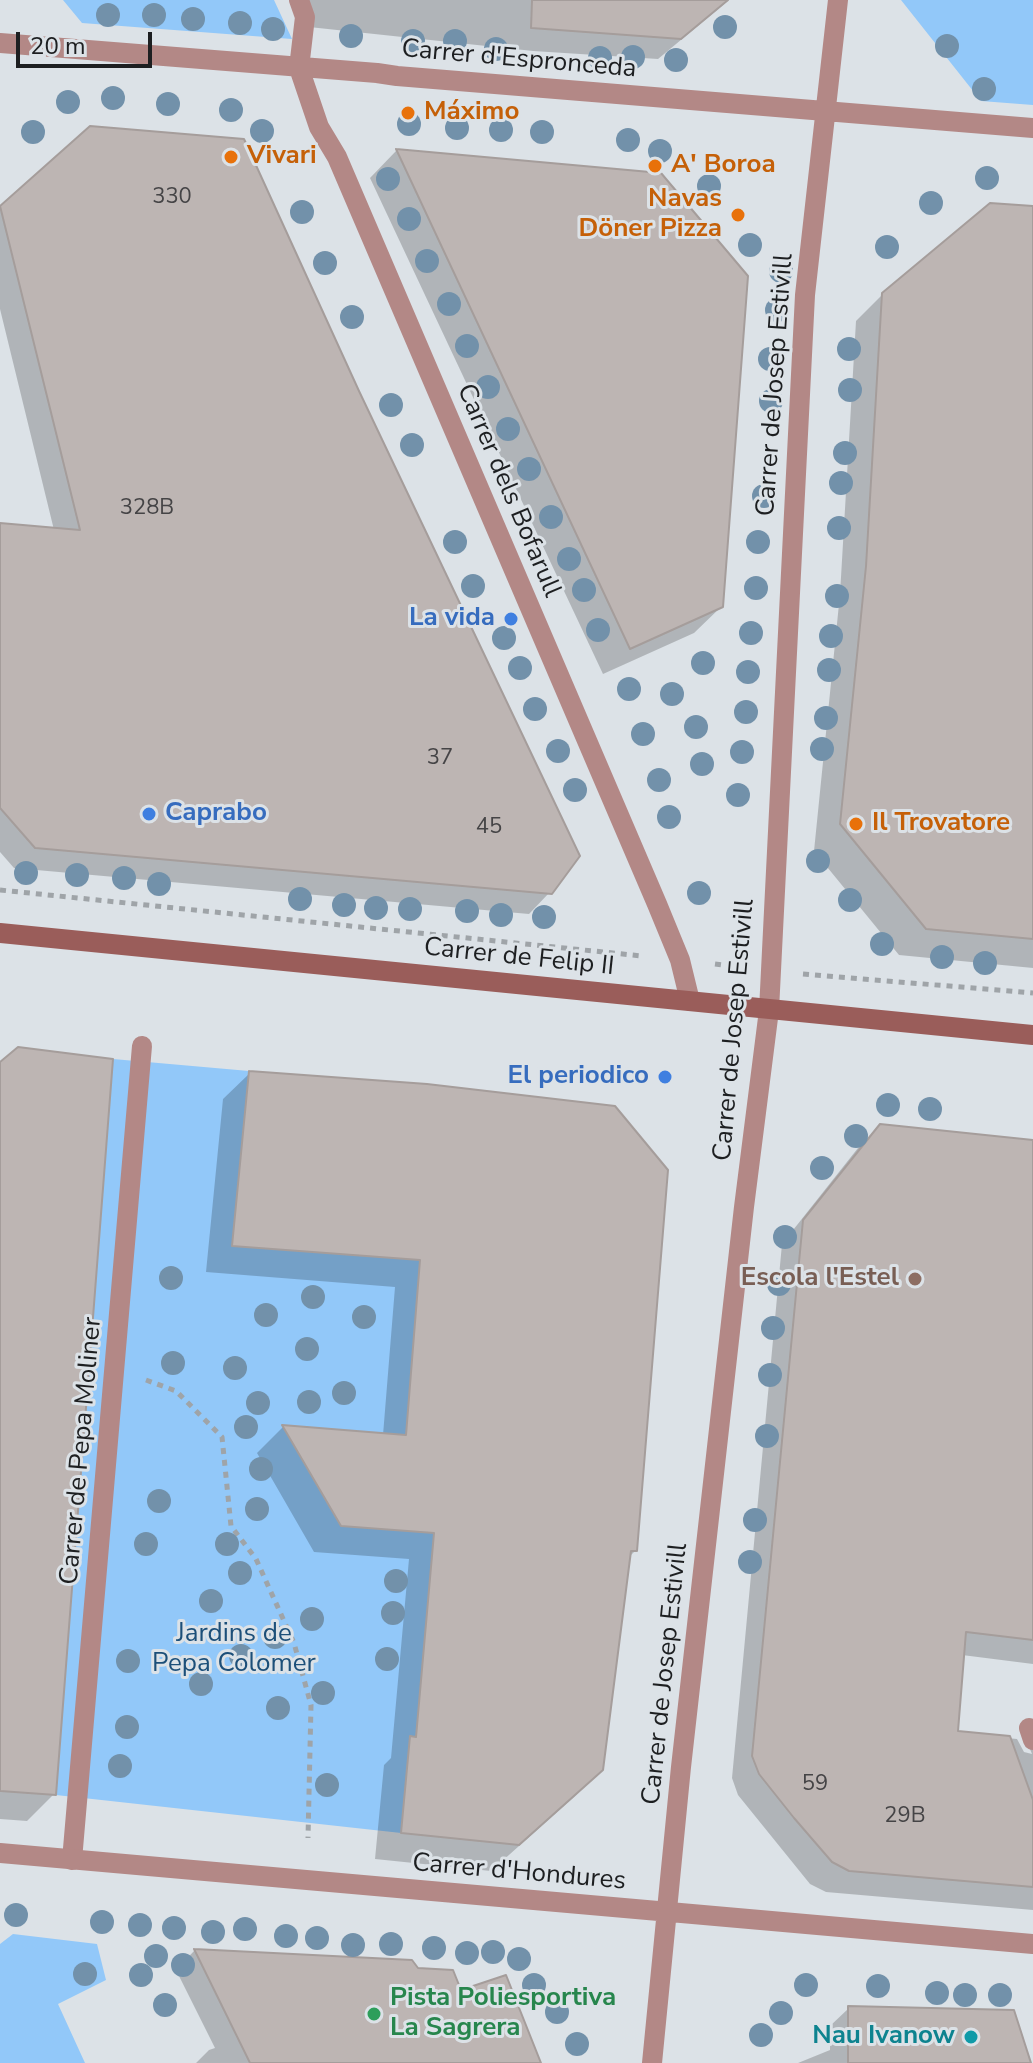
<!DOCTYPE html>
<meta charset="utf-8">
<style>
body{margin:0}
#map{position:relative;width:1033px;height:2063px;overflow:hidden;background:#dce2e7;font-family:"Nunito Sans",sans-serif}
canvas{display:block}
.scale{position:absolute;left:16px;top:32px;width:136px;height:36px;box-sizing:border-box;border:4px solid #1d1f21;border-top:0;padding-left:10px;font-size:24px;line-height:28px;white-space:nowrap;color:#1d1f21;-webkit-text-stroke:6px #dce2e7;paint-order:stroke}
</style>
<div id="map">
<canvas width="1033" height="2063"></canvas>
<div class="scale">20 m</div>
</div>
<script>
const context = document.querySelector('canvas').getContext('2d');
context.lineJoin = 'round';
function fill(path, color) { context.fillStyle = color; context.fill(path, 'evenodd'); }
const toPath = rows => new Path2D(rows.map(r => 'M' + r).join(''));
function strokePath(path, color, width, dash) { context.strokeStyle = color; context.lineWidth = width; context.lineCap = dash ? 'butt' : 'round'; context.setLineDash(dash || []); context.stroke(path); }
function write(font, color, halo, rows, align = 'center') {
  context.font = font + ' "Nunito Sans",sans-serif'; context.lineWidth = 6; context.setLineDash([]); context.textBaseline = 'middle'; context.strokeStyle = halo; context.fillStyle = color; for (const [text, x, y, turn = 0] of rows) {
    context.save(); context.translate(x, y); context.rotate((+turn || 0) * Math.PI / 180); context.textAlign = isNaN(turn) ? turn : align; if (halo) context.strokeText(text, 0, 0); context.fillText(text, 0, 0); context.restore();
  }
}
fill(toPath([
 [63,0,274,0,292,39,82,23],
 [901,0,1033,0,1033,105,981,101],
 [113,1059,249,1071,232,1246,421,1260,406,1435,283,1426,341,1525,434,1533,416,1737,410,1736,401,1833,56,1795],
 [13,1934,97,1944,106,1980,58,2004,85,2063,0,2063,0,1944]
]), '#92c8f9');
fill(toPath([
 [296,0,729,0,658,59,533,51,309,27],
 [91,128,550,892,529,914,14,868,0,852,0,525,54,530,0,309,0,209],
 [396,151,660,175,722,606,694,633,603,674,370,178],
 [1033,208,1033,968,899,955,814,851,840,594,856,321,883,294],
 [0,1065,54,1794,27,1821,0,1819],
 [250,1073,427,1086,635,1551,628,1558,602,1769,574,1797,491,1871,375,1859,384,1765,391,1758,409,1559,314,1552,257,1453,283,1427,383,1435,395,1287,206,1272,223,1099],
 [880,1126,1033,1141,1033,1664,962,1655,956,1733,1017,1739,1024,1752,1032,1754,1028,1744,1033,1739,1033,1910,826,1892,810,1884,738,1795,732,1778,782,1244,858,1148],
 [194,1951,411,1962,418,1970,460,1992,539,2063,196,2063,209,2050,215,2048,176,1970],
 [849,2008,1029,2063,798,2063,830,2050,830,2026]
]), '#0003');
const building = toPath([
 [532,0,728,0,681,39,531,28,532,0],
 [90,126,244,139,359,391,580,856,552,894,35,848,0,808,0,523,80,530,0,206,90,126],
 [396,149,661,173,748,276,723,607,630,649,396,149],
 [990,203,1033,206,1033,939,926,929,840,824,866,566,882,293,990,203],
 [18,1047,113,1059,56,1795,0,1791,0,1062,18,1047],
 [249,1071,427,1084,615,1106,668,1170,637,1551,631,1551,603,1770,519,1845,401,1833,410,1736,416,1737,434,1533,341,1526,282,1425,406,1435,420,1260,232,1246,249,1071],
 [880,1124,1033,1140,1033,1640,966,1632,958,1731,1010,1736,1033,1800,1033,1887,849,1871,832,1862,794,1818,759,1774,752,1756,803,1220,880,1124],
 [194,1949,412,1960,418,1968,453,1970,461,1990,506,1975,541,2063,250,2063,194,1949],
 [848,2006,1014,2010,1031,2063,848,2063,848,2006]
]);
fill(building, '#bdb5b3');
strokePath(building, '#a59d9b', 2);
strokePath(toPath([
 [0,890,642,956],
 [715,964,737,967],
 [803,974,1033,993],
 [146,1380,176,1391,222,1437,231,1526,256,1559,294,1643,311,1705,308,1838]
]), '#9fa4a8', 5, [6, 6]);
strokePath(toPath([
 [1029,1728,1033,1740]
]), '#b38886', 20);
strokePath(toPath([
 [72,1860,142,1046]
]), '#b38886', 20);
strokePath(toPath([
 [299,0,305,17,299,68,319,127,337,157,657,904,680,960,690,1001],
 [0,43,377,73,397,76,1033,128],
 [0,1853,1033,1944],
 [652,2063,681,1767,744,1207,769,1010,805,295,838,0]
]), '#b38886', 20);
strokePath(toPath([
 [0,933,1033,1035]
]), '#9a5d5a', 20);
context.fillStyle = '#7291aa';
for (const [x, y] of [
 [108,15],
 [154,15],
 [193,19],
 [240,23],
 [725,27],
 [273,29],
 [351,36],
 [413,41],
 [455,41],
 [947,46],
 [496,49],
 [633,57],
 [600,58],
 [676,60],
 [984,89],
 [113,98],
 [68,102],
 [168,104],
 [231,110],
 [409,124],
 [457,128],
 [501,130],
 [262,131],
 [33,132],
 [542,132],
 [628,140],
 [660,151],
 [987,178],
 [388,179],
 [709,186],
 [931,203],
 [302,212],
 [409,219],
 [750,245],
 [887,247],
 [427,261],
 [325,263],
 [781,271],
 [449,304],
 [777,310],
 [352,317],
 [467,346],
 [849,349],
 [770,359],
 [488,387],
 [850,390],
 [771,401],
 [391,405],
 [508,429],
 [412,445],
 [845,453],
 [529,469],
 [841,483],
 [764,496],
 [551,517],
 [839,528],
 [455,542],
 [758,542],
 [569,559],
 [473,586],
 [756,588],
 [584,590],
 [837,596],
 [598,630],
 [751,633],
 [831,636],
 [504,638],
 [703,663],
 [520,668],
 [829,670],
 [748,672],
 [629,689],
 [672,694],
 [535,709],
 [746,712],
 [826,718],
 [696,727],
 [643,734],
 [822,749],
 [558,751],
 [742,752],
 [702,764],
 [659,780],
 [575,790],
 [738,795],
 [669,817],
 [818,861],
 [26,873],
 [77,875],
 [124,878],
 [159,884],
 [699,893],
 [300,899],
 [850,900],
 [344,905],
 [376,908],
 [410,909],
 [467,911],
 [501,915],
 [544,917],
 [882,944],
 [942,957],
 [985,963],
 [888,1105],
 [930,1109],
 [856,1136],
 [822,1168],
 [785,1237],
 [171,1278],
 [779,1284],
 [313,1297],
 [266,1315],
 [364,1317],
 [773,1328],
 [307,1349],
 [173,1363],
 [235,1368],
 [770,1375],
 [344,1393],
 [309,1402],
 [258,1403],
 [246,1427],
 [767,1436],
 [261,1469],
 [159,1501],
 [257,1509],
 [755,1520],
 [146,1544],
 [227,1544],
 [750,1562],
 [240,1573],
 [396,1581],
 [211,1601],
 [393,1613],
 [312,1619],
 [275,1637],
 [241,1656],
 [387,1659],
 [128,1661],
 [201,1684],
 [323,1693],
 [278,1708],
 [127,1727],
 [120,1766],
 [327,1785],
 [16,1915],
 [102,1922],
 [140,1925],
 [174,1928],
 [245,1929],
 [213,1932],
 [286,1936],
 [317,1938],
 [391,1944],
 [353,1945],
 [434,1948],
 [493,1952],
 [467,1953],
 [156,1956],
 [519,1959],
 [183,1965],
 [85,1974],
 [141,1975],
 [534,1985],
 [806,1985],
 [878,1986],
 [937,1993],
 [965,1995],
 [1000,1995],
 [165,2005],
 [557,2012],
 [781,2013],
 [761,2035],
 [577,2044]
]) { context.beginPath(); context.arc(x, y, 12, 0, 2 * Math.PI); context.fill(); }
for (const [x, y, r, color] of [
 [408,113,8,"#e8710a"],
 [231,157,8,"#e8710a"],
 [655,166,8,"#e8710a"],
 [738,215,8,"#e8710a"],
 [511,619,8,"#3f7fe0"],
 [149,814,8,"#3f7fe0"],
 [856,824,8,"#e8710a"],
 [665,1077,8,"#3f7fe0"],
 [915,1279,8,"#8d6e63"],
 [374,2014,8,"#2e9e5b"],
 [971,2037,8,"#0f9aa8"]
]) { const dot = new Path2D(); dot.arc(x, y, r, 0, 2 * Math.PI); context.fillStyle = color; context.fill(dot); strokePath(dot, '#dce2e7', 3); }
write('22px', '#454446', null, [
 ["330",172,198],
 ["328B",147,509],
 ["37",440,759],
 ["45",489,828],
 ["59",815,1785],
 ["29B",905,1817]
]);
write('26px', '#1d1f21', '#dce2e7', [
 ["Carrer d'Espronceda",519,60,5],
 ["Carrer de Josep Estivill",776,385,-86],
 ["Carrer dels Bofarull",508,491,67],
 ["Carrer de Felip II",519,958,6],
 ["Carrer de Josep Estivill",735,1030,-85],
 ["Carrer de Pepa Moliner",82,1451,-85],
 ["Carrer de Josep Estivill",666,1674,-84],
 ["Carrer d'Hondures",519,1873,5]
]);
write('bold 26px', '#c56008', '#dce2e7', [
 ["Máximo",424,113],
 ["Vivari",247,157],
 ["A' Boroa",671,166],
 ["Navas",722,200,"right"],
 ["Döner Pizza",722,230,"right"],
 ["Il Trovatore",872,824]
], 'left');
write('bold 26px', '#366cbe', '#dce2e7', [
 ["La vida",495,619],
 ["Caprabo",165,814,"left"],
 ["El periodico",649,1077]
], 'right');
write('bold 26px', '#785e54', '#dce2e7', [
 ["Escola l'Estel",899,1279]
], 'right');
write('26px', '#1c4f79', '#dce2e7', [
 ["Jardins de",234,1635],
 ["Pepa Colomer",234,1665]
]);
write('bold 26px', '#27864d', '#dce2e7', [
 ["Pista Poliesportiva",390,1999],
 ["La Sagrera",390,2029]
], 'left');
write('bold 26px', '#0d838f', '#dce2e7', [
 ["Nau Ivanow",955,2037]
], 'right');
</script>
